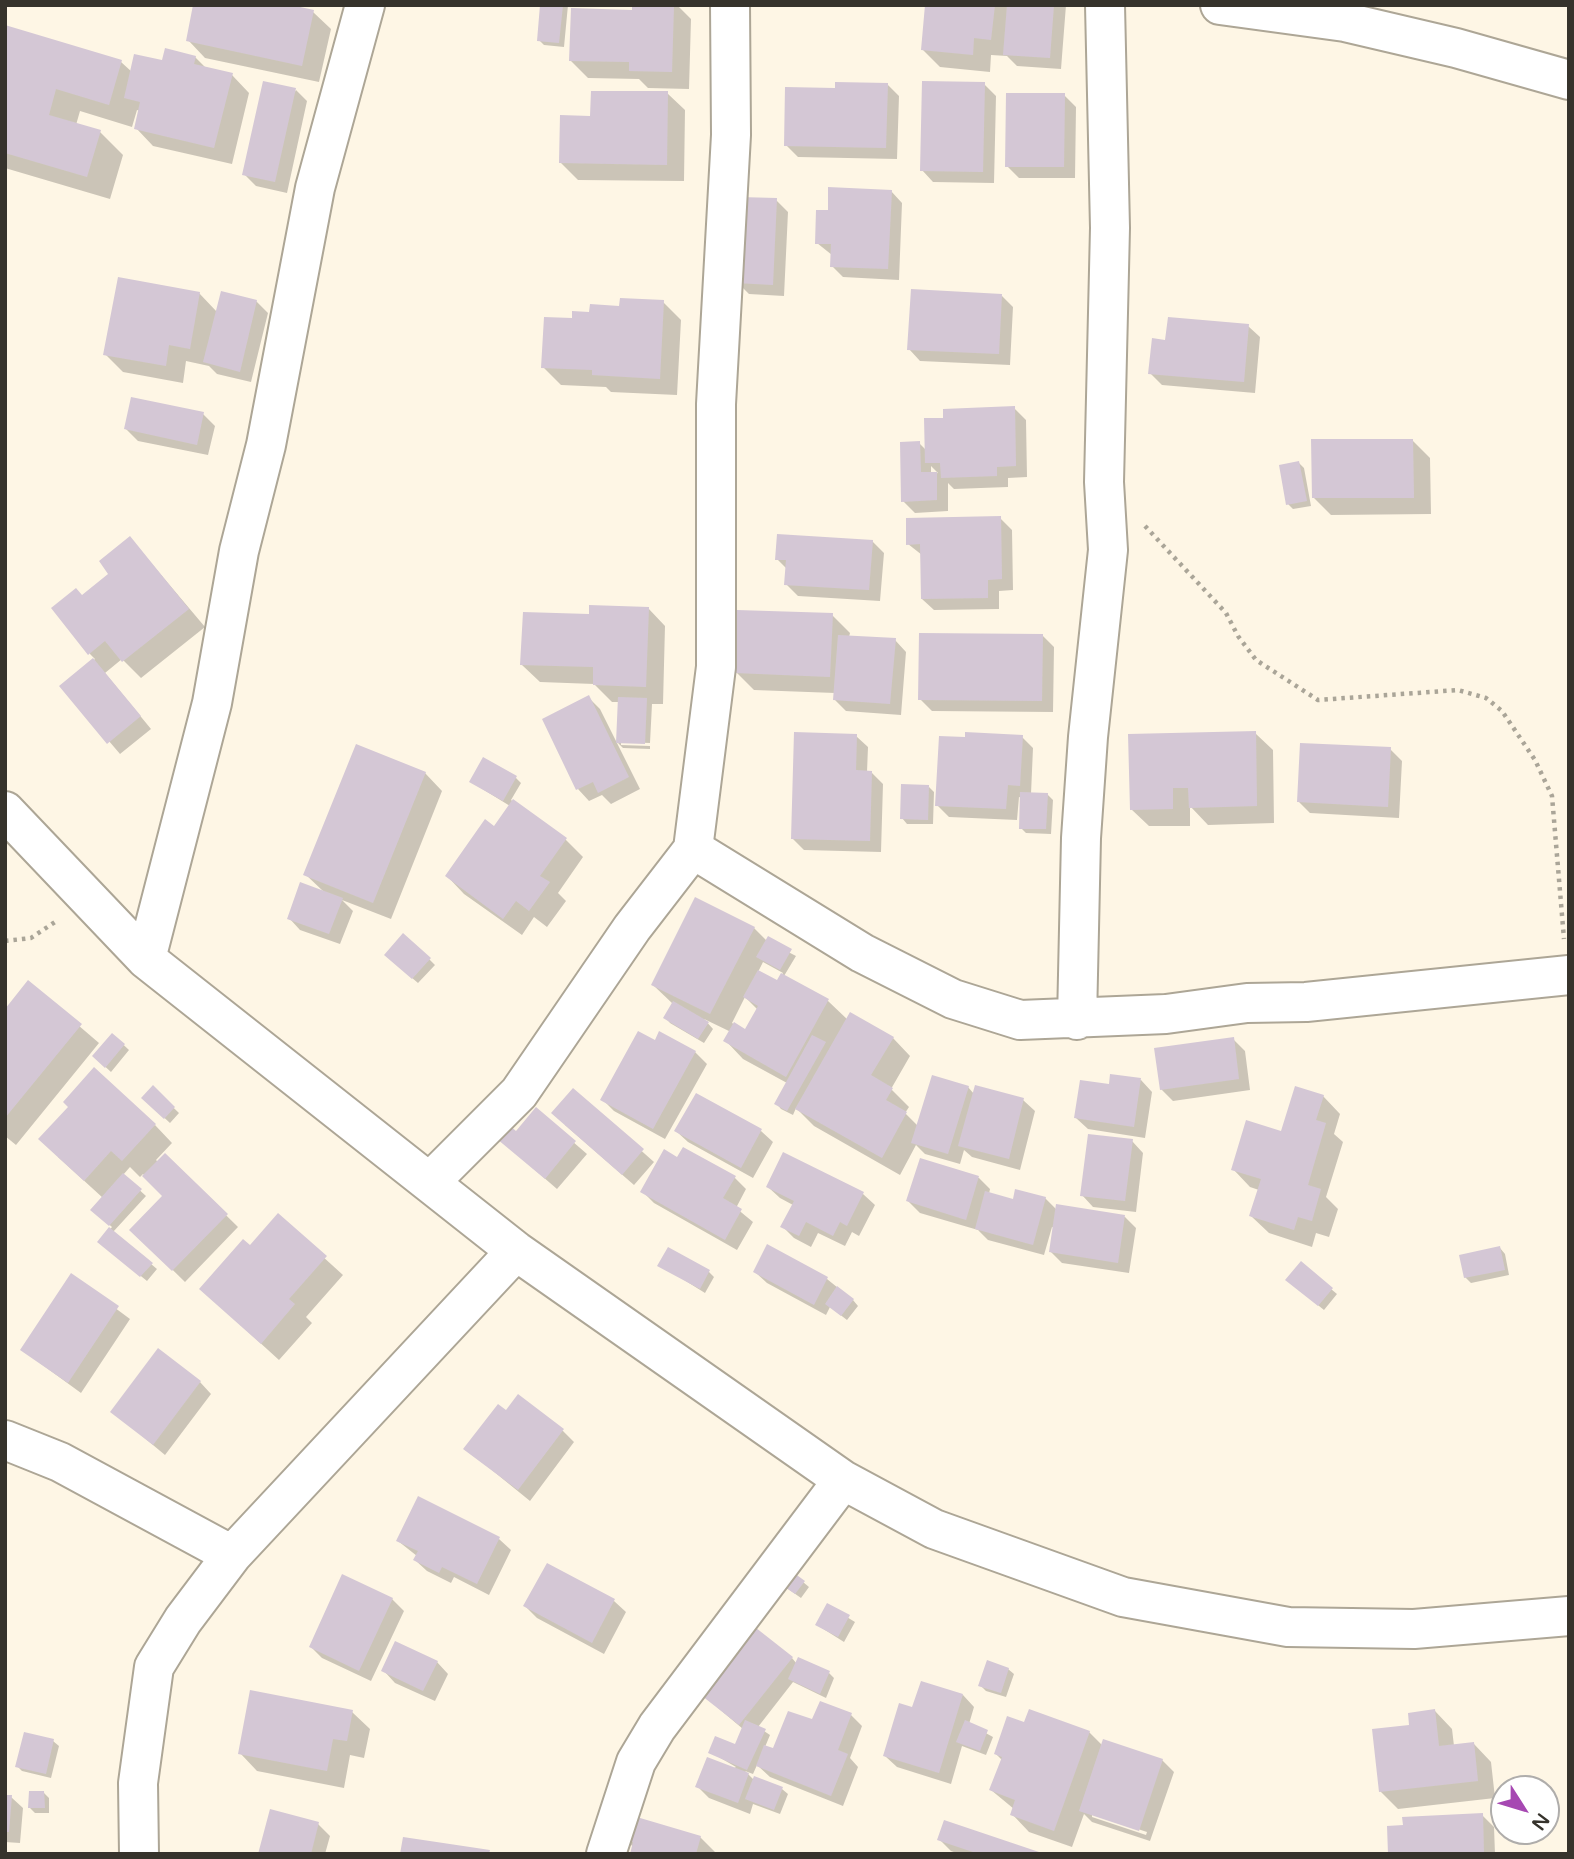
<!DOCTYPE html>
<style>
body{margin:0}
#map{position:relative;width:1574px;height:1859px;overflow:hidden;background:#fef6e5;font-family:"Varela Round",sans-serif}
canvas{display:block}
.frame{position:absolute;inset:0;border:7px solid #36332c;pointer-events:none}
.north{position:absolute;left:1490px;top:1775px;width:70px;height:70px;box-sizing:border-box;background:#fff;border:2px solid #afadab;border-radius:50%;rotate:127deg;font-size:19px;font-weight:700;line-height:28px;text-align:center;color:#36332c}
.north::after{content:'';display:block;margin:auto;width:24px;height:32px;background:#a648b2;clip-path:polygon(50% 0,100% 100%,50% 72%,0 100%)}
</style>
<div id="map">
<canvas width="1574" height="1859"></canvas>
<div class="frame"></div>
<div class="north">N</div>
</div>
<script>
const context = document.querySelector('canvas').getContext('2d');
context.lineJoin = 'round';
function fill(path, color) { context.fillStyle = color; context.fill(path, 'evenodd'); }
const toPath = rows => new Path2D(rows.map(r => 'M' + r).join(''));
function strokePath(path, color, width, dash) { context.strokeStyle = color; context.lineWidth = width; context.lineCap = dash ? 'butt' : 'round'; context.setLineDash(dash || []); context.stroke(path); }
fill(toPath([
 [542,5,568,5,564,47,544,45,539,40],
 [634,5,677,5,691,19,689,89,648,88,639,79,588,78,570,60,634,12],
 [927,5,1066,5,1061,69,1017,66,1007,56,991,55,990,72,940,67,923,50],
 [313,12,331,29,319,82,205,58,188,40],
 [5,27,121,62,132,72,195,57,207,69,232,75,249,93,232,164,153,146,136,128,140,111,137,110,132,127,80,111,76,125,100,132,123,155,110,199,5,168],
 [887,84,899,96,897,159,798,157,786,145,837,90],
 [984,84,996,96,994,183,933,182,922,170],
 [296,90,307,101,287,193,256,186,244,174],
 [667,93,685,110,684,181,578,180,561,163,592,117],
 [1064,95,1076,107,1075,178,1019,178,1007,166],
 [891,191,902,203,899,280,843,277,832,266,832,255,817,243,829,211],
 [776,200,788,212,784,296,749,294,738,283],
 [199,293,217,312,256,301,268,313,251,382,217,374,209,366,186,361,183,383,123,372,105,354],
 [1002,296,1013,307,1010,365,920,361,909,349],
 [663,302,681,320,677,395,611,392,606,387,561,385,543,367,590,314],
 [1248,326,1260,337,1255,393,1162,385,1150,373,1167,341],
 [1014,408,1026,420,1027,477,1008,478,1008,487,954,489,948,483,948,511,915,513,903,501,919,443,927,451,945,420],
 [931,466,938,473,931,474],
 [203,414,215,426,208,455,138,441,126,429],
 [1413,441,1430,458,1431,514,1331,515,1313,497],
 [1299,463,1304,468,1311,506,1293,509,1288,504],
 [1000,518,1012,530,1013,590,999,591,999,609,934,610,922,599,922,555,908,544],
 [130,538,205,627,141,678,122,659,105,673,151,729,120,754,62,686,95,659,90,654,83,597,111,574],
 [872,541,884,553,880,601,798,596,786,584,787,569,777,559],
 [648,608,665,626,663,704,652,704,650,743,621,742,621,745,650,746,650,749,623,748,618,743,620,702,612,702,594,684,540,682,522,665,590,616],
 [832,615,850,633,849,637,895,640,906,652,901,715,846,711,835,700,835,693,754,690,737,673],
 [1042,635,1054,647,1053,712,932,711,920,699],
 [588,697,600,709,640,789,611,804,602,795,589,801,578,789],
 [1255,733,1273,750,1274,823,1208,825,1190,806,1190,826,1149,826,1131,809],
 [856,736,868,747,867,772,872,773,883,784,881,852,804,850,792,838],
 [1022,737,1033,748,1031,794,1047,794,1053,800,1051,834,1026,833,1021,828,1022,798,1019,797,1017,820,949,817,937,805],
 [1390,749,1402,761,1399,818,1310,813,1299,802],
 [425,773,442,791,391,919,342,900,353,911,340,944,300,930,289,918,324,892,305,874],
 [516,778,521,783,511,800,566,840,583,857,558,893,566,901,547,927,534,917,522,935,464,894,447,876,494,828,510,806,471,782],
 [929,787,934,792,933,824,907,824,902,818],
 [754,928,767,941,796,956,784,976,828,1001,848,1020,893,1038,910,1056,891,1089,909,1107,905,1113,918,1126,968,1087,974,1094,1023,1100,1035,1111,1020,1170,972,1157,964,1150,960,1164,925,1154,916,1145,900,1175,814,1126,796,1108,793,1115,781,1109,776,1103,787,1083,743,1059,726,1041,731,1032,704,1019,713,1029,704,1043,670,1023,665,1017,673,1004,653,985],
 [763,962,783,973,777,983,758,972],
 [745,997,758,1010,746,1031,732,1023],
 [429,959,435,965,418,983,391,960],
 [29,983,99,1043,16,1145,5,1136,5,1012],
 [113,1035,129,1050,111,1072,99,1061],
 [1233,1039,1245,1051,1250,1090,1173,1101,1161,1089],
 [655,1042,695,1052,707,1064,665,1139,614,1111,602,1099],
 [1141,1080,1152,1092,1145,1138,1088,1129,1076,1118,1110,1086],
 [153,1088,179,1113,170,1123,143,1098],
 [573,1090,654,1162,634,1185,565,1125],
 [697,1095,761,1131,773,1142,753,1178,688,1142,676,1131],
 [1323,1096,1340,1114,1334,1134,1343,1142,1326,1197,1338,1209,1329,1237,1316,1233,1312,1247,1269,1233,1251,1216,1259,1190,1250,1187,1233,1169,1283,1133],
 [536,1110,587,1154,557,1189,499,1139,516,1134],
 [155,1125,172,1143,156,1160,158,1162,165,1155,238,1227,185,1282,132,1230,165,1196,143,1174,140,1177,130,1167,123,1175,146,1196,113,1232,157,1269,147,1281,99,1242,112,1227,98,1215,103,1198,58,1157],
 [1132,1141,1143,1153,1136,1212,1093,1207,1082,1195],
 [784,1154,863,1194,875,1205,859,1236,852,1232,845,1246,818,1233,811,1247,794,1238,782,1226,793,1205,780,1198,768,1187],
 [678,1159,734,1177,746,1189,736,1208,753,1222,737,1250,654,1203,643,1192],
 [921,1160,979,1178,990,1189,989,1194,1014,1201,1045,1198,1057,1210,1125,1217,1136,1228,1129,1273,1062,1263,1050,1251,1054,1228,1052,1227,1044,1255,988,1240,978,1230,920,1213,908,1201],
 [278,1216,343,1275,306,1317,312,1323,279,1360,201,1289,250,1248],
 [768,1247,827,1279,853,1300,858,1306,847,1320,830,1307,826,1315,767,1283,755,1272],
 [1500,1248,1505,1254,1509,1275,1471,1283,1465,1277],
 [660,1265,709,1272,714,1277,705,1293],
 [72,1276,130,1319,81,1393,22,1350],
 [1293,1285,1331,1289,1337,1294,1324,1310],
 [200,1382,211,1394,165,1455,112,1411],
 [506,1412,563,1431,574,1442,530,1501,466,1449],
 [419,1499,499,1539,511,1550,489,1595,454,1577,451,1583,427,1571,415,1560,417,1556,398,1541],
 [547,1566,614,1601,626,1612,604,1654,537,1618,525,1606],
 [803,1582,809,1587,801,1598,781,1584],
 [392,1599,404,1611,371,1681,322,1658,311,1647],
 [827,1605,855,1622,844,1642,817,1625],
 [792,1658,797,1664,829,1673,834,1678,826,1698,793,1682,758,1727,770,1735,765,1747,774,1751,813,1722,851,1715,862,1726,850,1758,858,1767,843,1806,770,1777,757,1765,753,1774,745,1771,754,1780,782,1789,788,1794,780,1814,753,1804,750,1814,709,1798,697,1786,736,1767,710,1752,736,1747,743,1729,699,1692],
 [437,1662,448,1674,435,1701,395,1683,384,1671],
 [1008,1669,1014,1674,1006,1697,986,1691,980,1685],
 [963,1695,974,1707,969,1724,993,1737,986,1755,962,1746,951,1784,897,1767,885,1756,914,1710],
 [1435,1711,1452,1729,1454,1746,1474,1744,1491,1762,1495,1798,1398,1809,1380,1791,1411,1726],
 [352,1712,370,1729,364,1758,350,1755,344,1788,257,1771,240,1753],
 [1089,1732,1103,1746,1162,1760,1174,1772,1150,1841,1092,1822,1084,1814,1072,1847,1029,1832,1012,1814,1014,1809,991,1790,1002,1760,996,1754],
 [1092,1814,1147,1832,1146,1835,1092,1817],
 [53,1741,59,1746,51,1778,22,1771,17,1766],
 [44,1793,49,1798,49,1813,35,1813,30,1808],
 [5,1796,11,1797,23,1808,20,1843,5,1842],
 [1482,1815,1494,1827,1495,1854,1390,1854],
 [318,1824,330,1836,325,1854,260,1854],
 [700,1837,717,1854,631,1854,633,1847,625,1838],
 [939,1839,1038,1854,959,1854,951,1851]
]), '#0003');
fill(toPath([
 [193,5,291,5,314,10,302,66,186,41],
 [540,5,563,5,559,43,537,41],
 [632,5,674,5,672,72,629,71,629,62,569,61,571,8,632,10],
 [925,5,995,5,991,40,974,38,973,55,921,50],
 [1007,5,1054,5,1050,58,1003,55],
 [5,25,122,60,109,105,56,89,49,115,101,130,87,177,5,153],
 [165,48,196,56,194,64,233,73,214,148,134,129,140,102,124,98,134,54,162,60],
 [263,81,296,88,275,182,242,175],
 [922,81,985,82,983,172,920,171],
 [835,82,888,83,886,148,784,146,785,87,835,88],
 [591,91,668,91,667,165,559,163,560,115,590,116],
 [1006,93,1065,93,1064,167,1005,167],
 [828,187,892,190,888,269,830,267,831,244,815,244,816,210,828,210],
 [739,197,777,198,773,285,736,283],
 [118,277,200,292,190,349,169,345,166,366,103,355],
 [911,289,1002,294,999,354,907,350],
 [221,291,257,300,240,372,203,362],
 [620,298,664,300,660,379,592,375,592,370,541,368,544,317,572,318,572,311,589,312,590,304,619,306],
 [1168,317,1249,324,1244,382,1148,374,1152,338,1165,340],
 [131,397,204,412,197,445,124,429],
 [1015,406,1016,466,997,467,997,476,941,478,940,463,925,463,924,418,943,418,943,409],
 [1311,439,1413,439,1414,498,1312,498],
 [920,441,921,472,937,472,937,500,901,502,900,442],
 [1299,461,1307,501,1286,505,1279,465],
 [1001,516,1002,579,988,580,988,598,921,599,920,544,906,545,906,518],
 [777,534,873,540,869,590,784,585,786,560,775,560],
 [130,536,189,609,122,662,105,641,88,655,51,608,76,588,82,595,108,574,99,561],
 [589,605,649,607,646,687,593,685,593,667,520,665,523,612,589,614],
 [737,610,833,613,830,677,735,673],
 [919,633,1043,634,1042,701,918,700],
 [838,635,896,638,890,704,833,700],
 [93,658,141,716,107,744,59,686],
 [589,695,629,777,598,793,593,782,576,790,542,719],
 [618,697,647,698,645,744,616,743],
 [1256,731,1257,806,1189,808,1188,788,1173,788,1173,809,1130,810,1128,734],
 [794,732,857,734,856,770,872,771,870,841,791,839],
 [965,732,1023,735,1020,786,1008,785,1006,809,935,806,939,736,965,737],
 [1300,743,1391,747,1388,807,1297,802],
 [356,744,426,772,373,903,303,875],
 [483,757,517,776,503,801,469,782],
 [901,784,929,785,928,820,900,819],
 [1020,792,1048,793,1046,829,1019,829],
 [513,799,567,838,540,876,550,882,529,911,516,901,503,919,445,876,485,819,494,826],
 [300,882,343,898,329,934,287,919],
 [695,897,755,927,710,1014,651,985],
 [403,933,431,958,412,979,384,955],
 [768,936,792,949,780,970,756,957],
 [758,970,777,980,781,973,829,999,786,1077,723,1041,734,1022,745,1029,758,1006,743,997],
 [28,980,82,1024,5,1118,5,1009],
 [673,1001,709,1022,698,1039,663,1018],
 [850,1012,894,1037,871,1075,893,1088,886,1100,907,1112,882,1158,795,1109],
 [638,1031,655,1040,659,1031,696,1051,653,1129,600,1100],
 [112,1033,125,1044,105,1068,92,1056],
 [812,1035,826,1042,787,1111,774,1104],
 [1234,1037,1239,1079,1160,1090,1154,1048],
 [94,1067,156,1124,122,1161,111,1151,84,1181,38,1139,68,1107,63,1102],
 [1110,1074,1141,1078,1134,1127,1074,1118,1080,1080,1109,1084],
 [932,1075,969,1086,948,1154,911,1143],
 [153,1085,175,1107,164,1119,141,1098],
 [975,1085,1024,1098,1009,1159,958,1146],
 [1295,1086,1324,1095,1316,1120,1326,1123,1308,1185,1321,1189,1312,1221,1298,1217,1294,1230,1249,1216,1261,1179,1231,1170,1246,1120,1281,1131],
 [573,1088,644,1149,622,1175,551,1113],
 [696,1093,762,1129,741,1168,674,1131],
 [536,1107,576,1141,545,1179,497,1139,509,1125,516,1131],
 [1088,1134,1133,1139,1125,1201,1080,1196],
 [683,1147,736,1176,723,1198,742,1209,725,1240,640,1192,664,1149,677,1157],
 [783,1152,864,1192,847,1226,840,1222,833,1236,806,1222,799,1236,780,1227,794,1201,766,1187],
 [165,1153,228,1214,172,1271,129,1230,162,1196,142,1176],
 [920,1158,979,1176,966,1220,906,1201],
 [123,1173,142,1189,109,1226,90,1210],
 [1015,1189,1046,1197,1033,1245,975,1229,985,1191,1013,1199],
 [1056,1204,1125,1215,1118,1263,1049,1252],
 [278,1213,327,1256,289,1299,295,1304,261,1344,199,1289,243,1239,250,1245],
 [109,1227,153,1263,140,1277,97,1242],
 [767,1244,828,1277,814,1305,753,1272],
 [1500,1246,1505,1270,1464,1278,1459,1255],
 [668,1247,710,1270,700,1289,657,1266],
 [1301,1261,1333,1288,1318,1306,1285,1280],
 [71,1273,119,1306,68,1383,20,1350],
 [837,1286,854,1299,841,1316,825,1304],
 [158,1348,201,1381,153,1445,110,1412],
 [518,1394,564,1429,518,1490,463,1449,498,1404,506,1410],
 [418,1496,500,1537,477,1584,442,1567,439,1573,413,1560,418,1551,396,1541],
 [547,1563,615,1599,592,1643,523,1606],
 [783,1565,805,1581,795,1594,773,1579],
 [342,1574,393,1598,359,1671,309,1647],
 [827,1603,850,1615,838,1637,815,1625],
 [751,1624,793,1657,739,1725,697,1692],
 [395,1641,438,1661,423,1691,381,1671],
 [798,1657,830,1671,820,1694,788,1679],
 [987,1660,1009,1668,1001,1693,978,1686],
 [921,1681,963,1694,939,1773,883,1756,899,1703,912,1707],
 [250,1690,353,1710,347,1741,333,1739,327,1771,238,1754],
 [820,1701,852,1713,838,1750,848,1754,831,1796,756,1766,764,1745,773,1748,788,1711,812,1719],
 [1029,1709,1090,1731,1054,1831,1010,1815,1015,1800,989,1790,1002,1757,994,1754,1007,1716,1024,1722],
 [1435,1709,1439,1746,1474,1742,1478,1781,1379,1792,1372,1729,1409,1725,1408,1713],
 [745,1720,766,1729,747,1770,708,1753,715,1736,735,1744],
 [965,1720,988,1730,980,1751,956,1742],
 [24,1732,54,1739,46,1774,15,1767],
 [1103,1739,1163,1759,1139,1831,1079,1811],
 [707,1757,749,1773,738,1803,695,1787],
 [754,1776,783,1787,774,1810,745,1799],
 [29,1791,44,1791,45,1808,28,1808],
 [5,1795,12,1795,9,1832,5,1832],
 [270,1809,319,1822,311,1854,258,1854],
 [1483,1813,1484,1854,1388,1854,1387,1826,1403,1825,1402,1817],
 [630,1815,701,1836,696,1854,630,1854,633,1842,623,1839],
 [944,1820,1042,1853,1042,1854,979,1854,937,1840],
 [403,1837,490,1850,489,1854,400,1854]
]), '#d4c7d5');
const street = toPath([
 [1220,5,1345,22,1456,48,1569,80],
 [5,811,146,959,516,1251,843,1480,934,1529,1123,1597,1288,1627,1414,1629,1569,1616],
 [693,849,862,953,953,999,1020,1020,1166,1014,1247,1003,1306,1002,1569,975],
 [146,959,212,703,239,551,266,445,315,188,365,5],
 [1077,1020,1081,838,1088,737,1108,550,1104,482,1110,228,1105,5],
 [430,1182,519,1093,632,928,693,849,716,667,716,404,731,135,730,5],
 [5,1440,60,1462,232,1555],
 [139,1854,138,1783,154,1667,183,1620,232,1555,516,1251],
 [606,1854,636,1762,657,1727,843,1480]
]);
strokePath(street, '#ada696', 42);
strokePath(toPath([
 [1145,526,1226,613,1238,636,1256,660,1318,700,1458,690,1486,698,1502,711,1535,760,1552,796,1564,939],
 [5,941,31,938,58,920]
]), '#aaa598', 4.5, [3.5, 5]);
strokePath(street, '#fff', 38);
</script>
